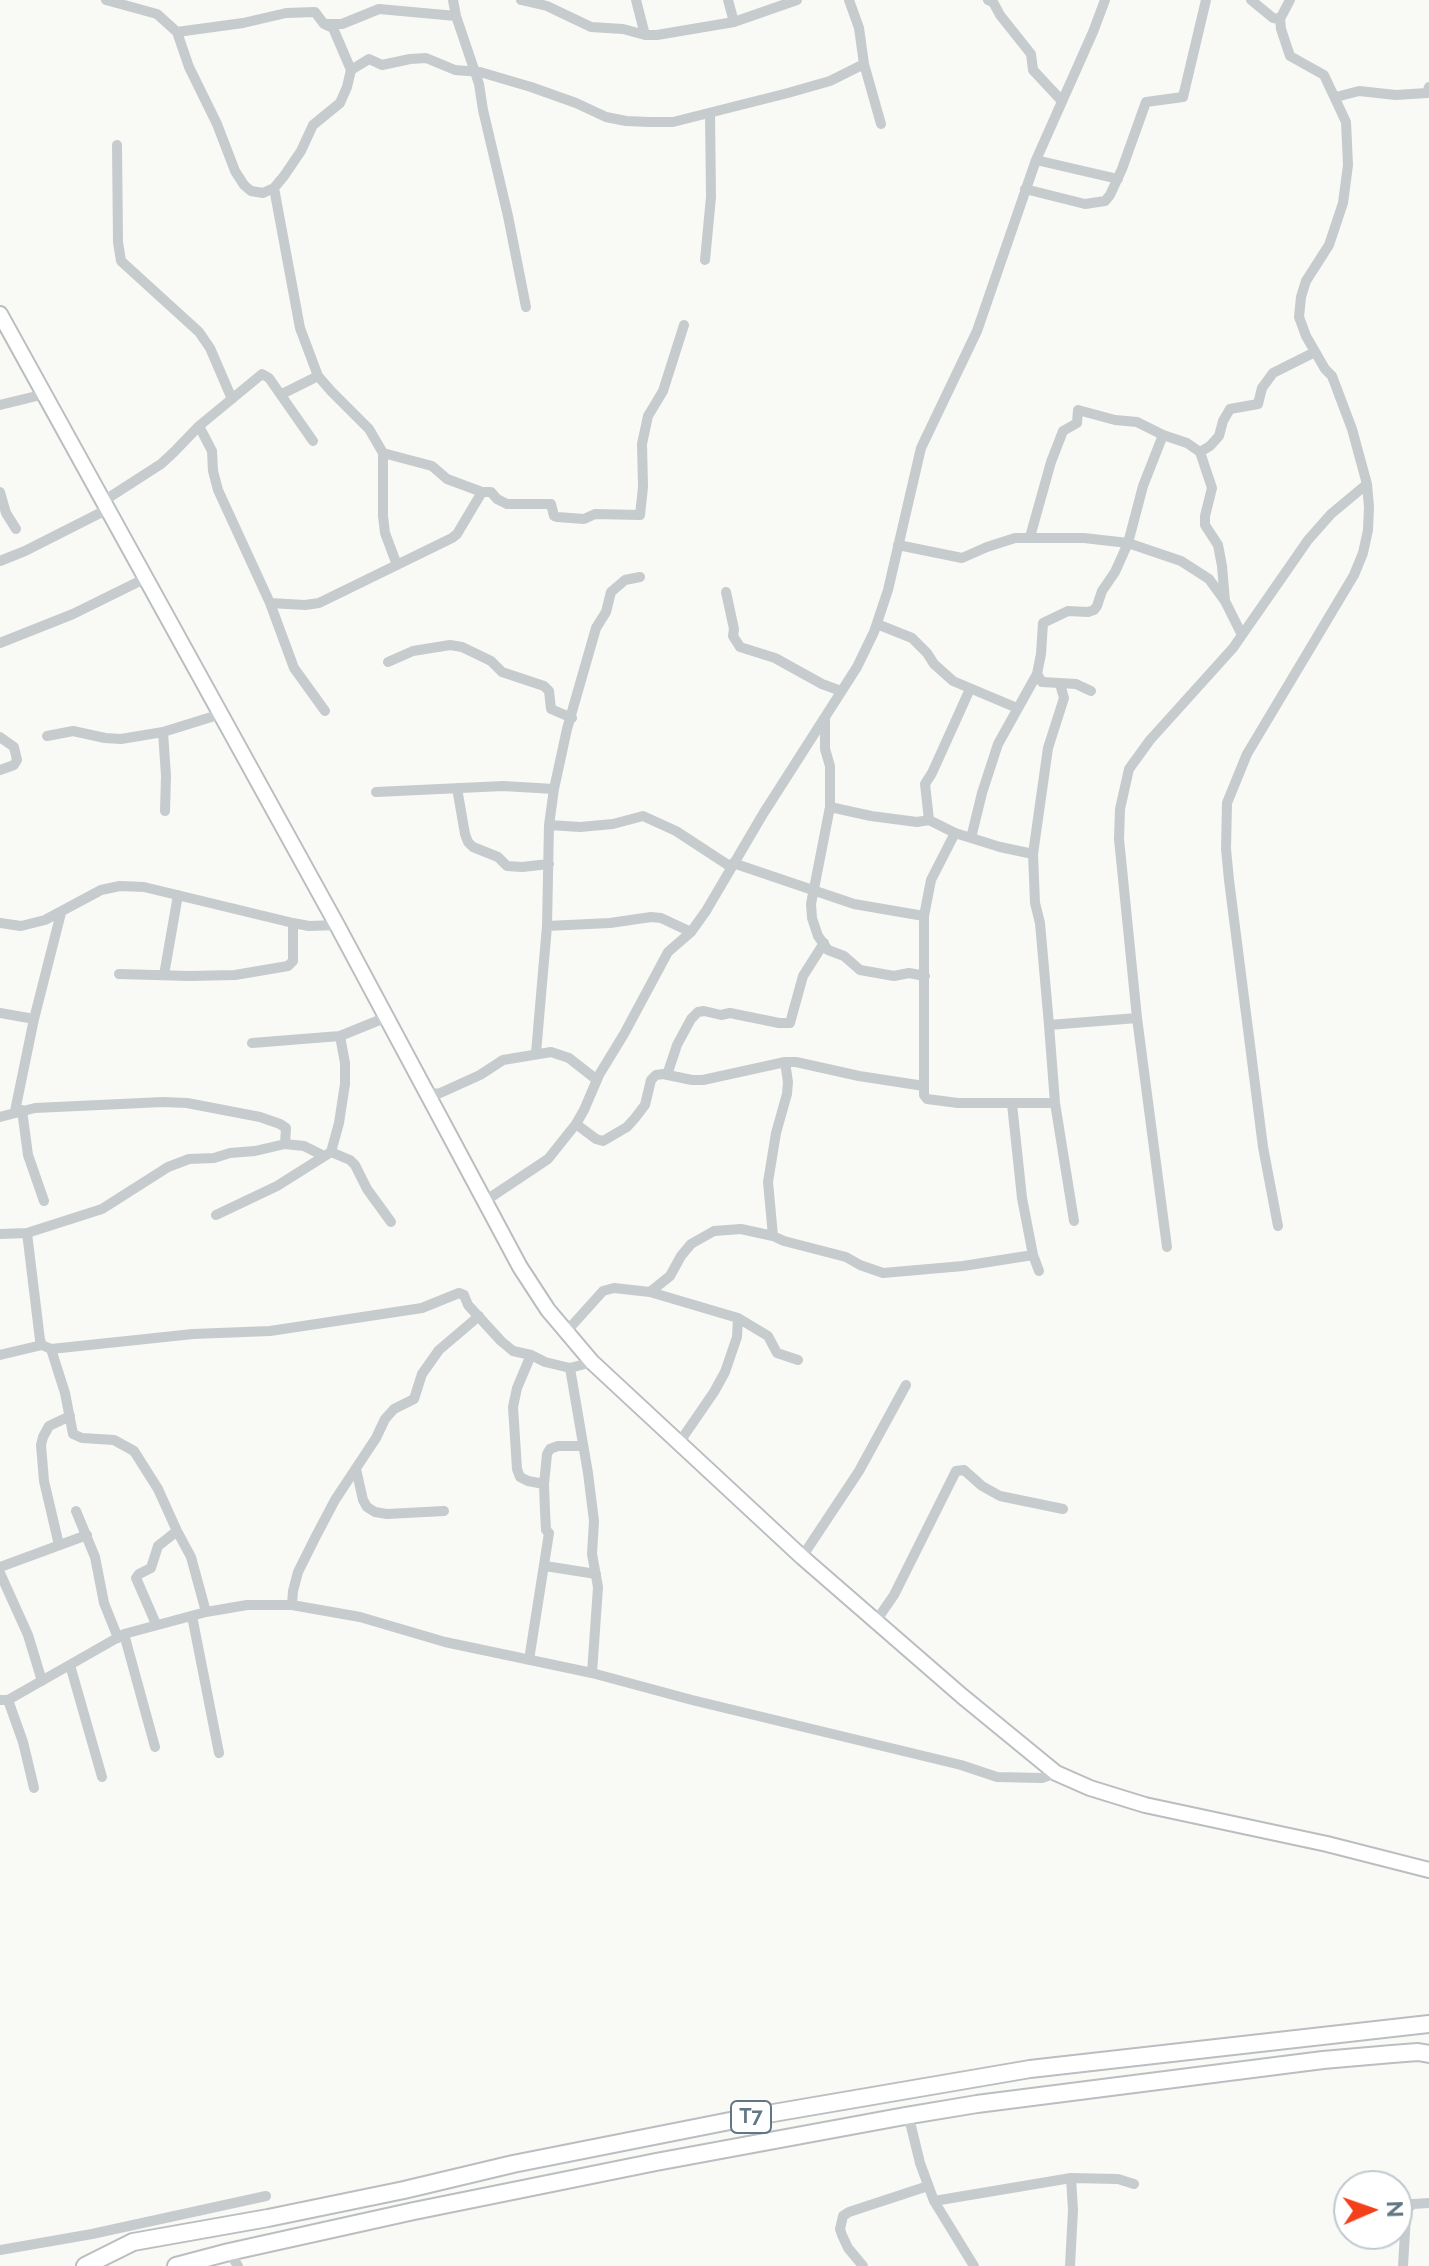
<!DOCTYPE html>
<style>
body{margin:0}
#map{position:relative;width:1429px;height:2266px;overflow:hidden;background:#f9f9f6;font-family:Raleway,sans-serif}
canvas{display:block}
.north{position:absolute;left:1333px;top:2170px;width:80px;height:80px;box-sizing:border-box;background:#fff;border:2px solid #c0c9ce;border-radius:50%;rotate:88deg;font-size:22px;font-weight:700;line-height:32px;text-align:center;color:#617784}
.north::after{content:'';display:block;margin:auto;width:28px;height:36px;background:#f43f1b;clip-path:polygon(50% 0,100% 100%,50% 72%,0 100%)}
</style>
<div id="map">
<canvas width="1429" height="2266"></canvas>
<div class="north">N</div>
</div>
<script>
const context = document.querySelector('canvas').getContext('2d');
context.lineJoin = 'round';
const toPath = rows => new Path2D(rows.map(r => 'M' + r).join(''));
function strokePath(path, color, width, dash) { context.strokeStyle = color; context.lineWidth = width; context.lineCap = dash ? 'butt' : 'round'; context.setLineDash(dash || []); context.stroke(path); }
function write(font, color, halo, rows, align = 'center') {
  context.font = font + ' Raleway,sans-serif'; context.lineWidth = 8; context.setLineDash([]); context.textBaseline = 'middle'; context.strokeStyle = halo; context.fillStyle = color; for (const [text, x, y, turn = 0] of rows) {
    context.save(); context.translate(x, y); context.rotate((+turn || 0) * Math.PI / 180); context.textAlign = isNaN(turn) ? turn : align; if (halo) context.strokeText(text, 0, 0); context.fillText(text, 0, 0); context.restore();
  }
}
const major = toPath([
 [0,314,337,925,520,1267,548,1310,592,1362,802,1557,962,1696,1056,1773,1090,1788,1145,1805,1327,1844,1429,1870]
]);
const highway = toPath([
 [85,2266,133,2242,268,2218,404,2190,513,2164,750,2117,1030,2069,1429,2024],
 [176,2266,229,2252,414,2211,656,2162,905,2116,977,2104,1323,2060,1392,2054,1418,2052,1429,2054]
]);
strokePath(major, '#b9bec1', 18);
strokePath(highway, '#babec1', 20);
strokePath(toPath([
 [106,0,157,14,177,32,243,23,286,13,315,12,324,24,342,24,379,9,456,16],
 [453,0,456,16,479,84,483,110,508,216,526,307],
 [521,0,547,6,591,27,623,29,645,35,657,35,734,22,797,0],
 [636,0,645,35],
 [728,0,734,22],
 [849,0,859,28,864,64,881,124],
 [988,0,993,2,1000,15,1031,54,1033,70,1061,100],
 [1251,0,1273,18,1280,19,1281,29,1290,56,1324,75,1346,122,1348,165,1343,203,1329,245,1306,281,1301,297,1299,317,1306,336,1325,369,1332,376,1352,429,1367,484,1369,507,1368,530,1363,553,1354,575,1247,754,1227,803,1226,849,1229,880,1263,1147,1278,1226],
 [1280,19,1290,0],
 [326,25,333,28,351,70],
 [177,32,189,67,217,124,235,171,244,185,251,191,263,193,274,188,284,176,301,151,313,125,340,103,347,87,351,70,369,59,382,65,410,59,426,58,455,70,480,72,531,87,576,103,606,117,626,121,649,122,673,122,788,93,830,81,864,64],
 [1336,97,1359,91,1396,95,1427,93,1429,87],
 [117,145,118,242,121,261,199,332,210,348,232,399],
 [1036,160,1118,179],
 [274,188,300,328,318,376,331,391,369,429,383,453,383,516,385,533,397,565],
 [1025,189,1085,204,1105,201,1110,195,1122,169,1146,102,1183,97,1206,0],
 [705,260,711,197,710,113],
 [282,394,318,376],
 [0,405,45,394],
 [199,426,212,451,213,471,218,490,270,603,305,605,319,603,452,538,457,534,482,492],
 [1200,452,1210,446,1219,436,1223,421,1230,409,1258,404,1262,388,1273,373,1315,352],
 [383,453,432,466,447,479,482,492,491,492,497,499,507,504,551,504,554,516,557,517,584,519,595,514,640,515,643,487,642,444,648,416,663,391,684,325],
 [0,492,6,513,16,529],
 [102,502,161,464,174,452,199,426,262,374,269,378,313,441],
 [1030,537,1051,462,1063,431,1077,423,1078,410,1115,420,1137,422,1163,435,1187,443,1200,452,1212,488,1205,516,1205,525,1218,545,1222,566,1225,601],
 [898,545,962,558,987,547,1015,538,1084,538,1128,543,1181,561,1209,579,1225,601,1242,635],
 [0,561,25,551,106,510],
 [726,592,734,629,733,636,740,647,775,658,822,684,841,691],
 [270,603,294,668,325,711],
 [877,624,912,638,927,653,934,664,953,681,1017,708],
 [0,643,73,614,146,578],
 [388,662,413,651,450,645,462,647,491,661,502,672,544,686,549,691,551,709,572,718],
 [1037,674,1042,682,1076,684,1091,691],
 [825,718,825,749,830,766,830,807,811,904,812,918,818,936,828,950,844,956,860,970,894,976,909,973,925,976],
 [163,732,166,776,165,811],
 [47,736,73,731,105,738,121,739,163,732,221,714],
 [0,737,14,747,17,760,14,765,0,770],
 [457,788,465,834,468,842,473,847,498,857,507,866,522,867,549,864],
 [376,792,503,786,554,789],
 [830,807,871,816,917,822,929,820,955,833,1000,847,1033,854],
 [929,820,925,784,932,773,970,689],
 [549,825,580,827,613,824,643,816,676,831,731,867],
 [955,833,931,880,924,916,924,1095,927,1099,958,1103,1055,1103],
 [971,838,982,793,998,744,1037,674,1041,654,1043,623,1068,611,1088,612,1094,610,1097,606,1102,591,1115,572,1128,543,1143,486,1163,435],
 [733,863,854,904,924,916],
 [0,923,21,926,45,920,101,890,120,886,144,887,293,923,309,926,337,925],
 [547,926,610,923,651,917,661,918,691,932],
 [119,974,189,976,235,975,288,966,293,961,293,923],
 [164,975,178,895],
 [0,1013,34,1019],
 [1049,1025,1040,923,1035,903,1033,854,1048,748,1064,698,1060,684],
 [252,1043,340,1036,387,1017],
 [536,1053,547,926,549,825,554,789,567,729,596,628,606,612,611,592,625,580,640,577],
 [667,1075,677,1045,691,1019,698,1012,704,1011,721,1015,730,1013,779,1023,790,1023,803,976,824,943],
 [427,1091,438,1094,480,1075,503,1060,551,1052,569,1058,597,1080],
 [1012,1104,1022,1198,1033,1255,1039,1271],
 [22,1110,28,1155,44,1201],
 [15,1111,34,1019,61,913],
 [0,1117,35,1108,163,1102,187,1103,260,1117,280,1124,286,1128,285,1144],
 [576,1124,596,1139,603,1141,627,1127,635,1118,645,1105,651,1080,656,1075,663,1074,692,1080,703,1080,785,1062,796,1062,859,1076,924,1086],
 [331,1152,350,1160,355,1165,367,1189,391,1222],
 [485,1201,548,1159,576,1124,584,1110,599,1075,624,1034,668,952,691,932,706,911,763,814,857,667,874,632,888,590,921,448,977,331,1036,160,1093,32,1105,0],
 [216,1215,277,1186,331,1152,339,1123,345,1084,345,1063,340,1036],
 [1074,1221,1055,1103,1049,1025,1137,1018],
 [27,1233,40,1340,42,1345,51,1349,193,1334,270,1331,422,1308,459,1293,464,1295,468,1305,501,1341,513,1351,531,1355,545,1362,570,1368,592,1362],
 [0,1234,27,1233,102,1209,168,1167,189,1159,214,1158,230,1153,255,1151,285,1144,304,1146,324,1156],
 [773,1236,768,1182,776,1133,787,1094,788,1082,785,1062],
 [1167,1247,1137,1018,1119,839,1120,809,1129,769,1150,740,1233,648,1308,540,1331,514,1367,484],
 [650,1292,670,1276,681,1256,691,1244,714,1231,741,1229,773,1236,784,1241,846,1257,860,1265,883,1273,963,1266,1033,1255],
 [566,1332,603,1291,614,1288,650,1292,738,1318,768,1336,777,1353,798,1360],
 [51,1349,65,1393,73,1434,82,1438,114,1440,134,1451,158,1489,177,1531,191,1557,206,1612],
 [0,1355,42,1345],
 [531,1355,517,1388,513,1407,517,1469,520,1477,528,1481,544,1484],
 [570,1368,588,1473,594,1521,592,1554,598,1587,592,1673],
 [679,1443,714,1392,725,1372,737,1337,738,1318],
 [356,1469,363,1500,367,1507,375,1512,387,1514,444,1511],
 [76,1511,95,1557,104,1603,118,1638],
 [59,1545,44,1481,41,1445,43,1437,49,1426,70,1416],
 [802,1557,859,1471,906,1385],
 [545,1566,596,1574],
 [0,1567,87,1535],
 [0,1573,28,1635,42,1681],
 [292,1605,293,1591,298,1572,316,1536,335,1500,376,1438,385,1419,394,1409,414,1399,422,1374,439,1350,479,1316],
 [192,1616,219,1753],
 [876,1621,894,1595,956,1471,964,1470,982,1486,1000,1496,1063,1509],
 [156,1624,136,1578,139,1574,151,1568,158,1546,177,1531],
 [124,1634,155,1747],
 [529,1660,549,1533,546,1530,545,1511,544,1484,547,1454,550,1449,558,1446,583,1446],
 [70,1665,102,1777],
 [0,1700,8,1700,124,1634,206,1612,247,1605,292,1605,360,1617,445,1642,592,1673,692,1700,961,1765,997,1777,1042,1778,1056,1773],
 [8,1700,23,1742,34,1788],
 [905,2116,911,2126,920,2163,934,2201,974,2266],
 [934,2201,1071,2178,1118,2179,1134,2184],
 [0,2250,92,2234,266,2196],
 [229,2252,238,2266],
 [863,2266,848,2248,842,2235,840,2229,843,2216,849,2212,928,2186],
 [1070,2266,1073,2210,1071,2178],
 [1403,2266,1406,2215,1408,2208,1413,2204,1429,2203]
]), '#c6cbce', 10);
strokePath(major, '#fff', 14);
strokePath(highway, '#fff', 16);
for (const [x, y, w] of [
 [751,2117,40]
]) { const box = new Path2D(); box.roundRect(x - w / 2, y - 16, w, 32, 6); context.fillStyle = '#fff'; context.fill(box); strokePath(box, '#617784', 2); }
write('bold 20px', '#617784', null, [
 ["T7",751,2117]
]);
</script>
